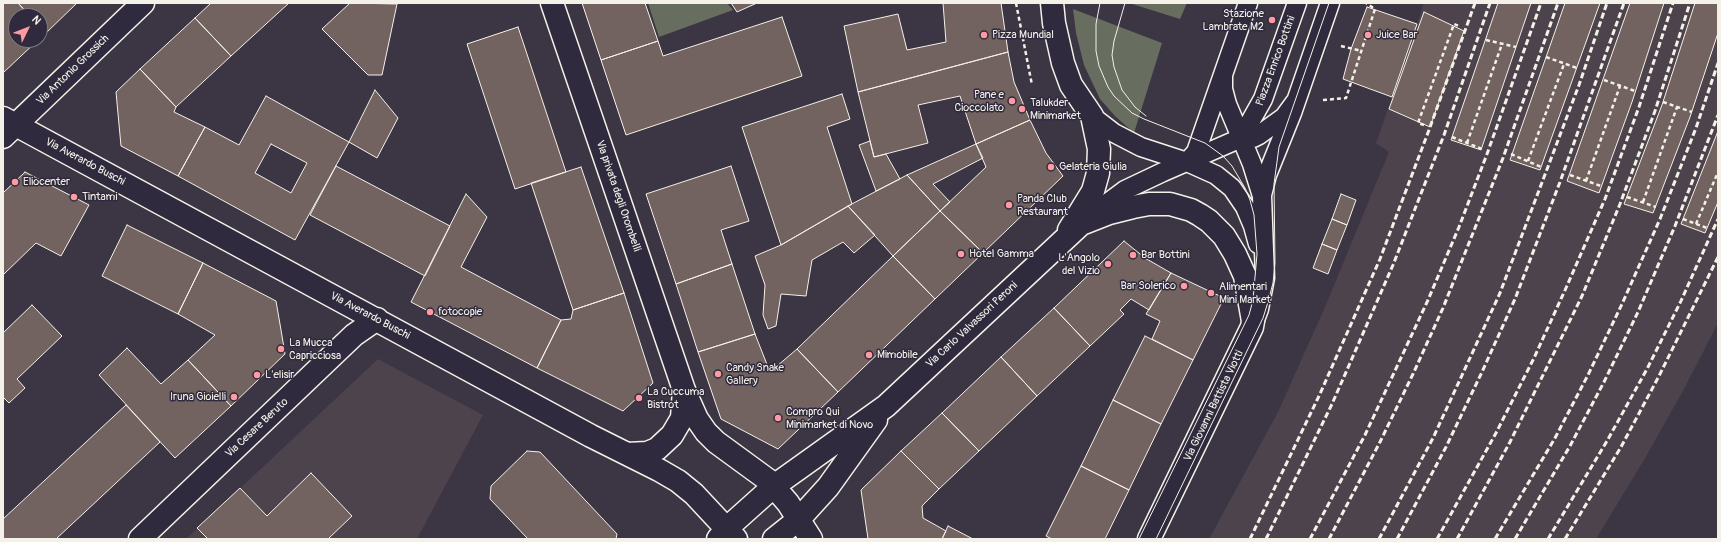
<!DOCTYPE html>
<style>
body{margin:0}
#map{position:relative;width:1721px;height:542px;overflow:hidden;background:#3c3544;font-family:Pangolin,sans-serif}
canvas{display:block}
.frame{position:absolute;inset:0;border:4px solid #f4f1e8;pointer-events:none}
.north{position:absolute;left:8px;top:8px;width:40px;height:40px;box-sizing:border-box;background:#2f2a3d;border:1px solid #7e7a81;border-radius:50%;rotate:47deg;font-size:11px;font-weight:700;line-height:16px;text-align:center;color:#f4f1e8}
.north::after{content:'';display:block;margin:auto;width:14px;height:18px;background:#ff9aa2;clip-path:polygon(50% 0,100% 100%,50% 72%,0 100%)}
</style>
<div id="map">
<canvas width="1721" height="542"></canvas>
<div class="frame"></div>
<div class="north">N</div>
</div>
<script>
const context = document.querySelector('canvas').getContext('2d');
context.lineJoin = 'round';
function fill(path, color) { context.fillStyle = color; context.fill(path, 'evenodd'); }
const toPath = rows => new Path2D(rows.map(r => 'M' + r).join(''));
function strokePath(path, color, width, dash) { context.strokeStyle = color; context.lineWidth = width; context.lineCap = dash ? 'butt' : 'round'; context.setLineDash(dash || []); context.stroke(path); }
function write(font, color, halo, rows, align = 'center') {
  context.font = font + ' Pangolin,sans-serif'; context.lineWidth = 3; context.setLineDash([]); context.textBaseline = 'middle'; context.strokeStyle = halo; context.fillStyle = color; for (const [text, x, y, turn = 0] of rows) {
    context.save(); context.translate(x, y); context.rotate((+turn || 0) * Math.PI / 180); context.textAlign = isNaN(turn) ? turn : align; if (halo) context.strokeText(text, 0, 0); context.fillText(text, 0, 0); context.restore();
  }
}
fill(toPath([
 [1424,3,1718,3,1718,323,1683,391,1644,460,1596,539,1209,539,1278,412,1325,307,1389,152,1376,143,1392,97,1343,79,1351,49,1367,7,1417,24],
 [378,359,483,415,417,539,186,539]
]), '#4c434c');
fill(toPath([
 [648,3,727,3,733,10,659,37],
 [1129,3,1187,3,1180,19],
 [1073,9,1162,43,1134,133,1115,116,1100,99,1084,65,1076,33]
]), '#676d5f');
const building = toPath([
 [3,3,18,3,30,16,16,16,16,40,38,40,3,73,3,3],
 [18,3,77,3,46,33,40,27,40,16,30,16,18,3],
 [211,3,289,3,231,56,195,18,211,3],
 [350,3,397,4,382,75,368,75,322,29,350,3],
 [582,3,645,3,658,41,601,60,582,3],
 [731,3,757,3,737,12,731,3],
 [943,3,1001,3,1008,52,858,92,844,26,898,14,907,50,946,42,943,3],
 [1498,3,1531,3,1481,150,1451,140,1498,3],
 [1565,3,1600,3,1540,170,1510,160,1565,3],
 [1630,3,1664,3,1632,102,1599,193,1567,181,1630,3],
 [1695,3,1718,3,1718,33,1690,117,1653,213,1624,204,1662,105,1695,3],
 [1367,7,1417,24,1392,97,1343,79,1351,49,1367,7],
 [1424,12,1464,31,1430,127,1389,109,1424,12],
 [782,17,802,76,626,135,601,60,658,41,663,56,782,17],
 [195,18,231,56,176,107,140,69,195,18],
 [40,27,46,33,40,38,40,27],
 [518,27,566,172,515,189,467,44,518,27],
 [1008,52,1014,82,1030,120,976,144,960,96,918,105,928,143,874,157,858,92,1008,52],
 [140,69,176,107,174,112,205,127,178,176,121,146,116,92,140,69],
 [375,90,398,118,377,158,349,142,375,90],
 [842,94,850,119,827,127,852,204,781,245,742,127,842,94],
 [266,96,349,142,295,240,178,176,205,127,239,145,266,96],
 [271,144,307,163,291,193,255,173,271,144],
 [1030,120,1046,153,1063,176,983,253,940,211,986,167,976,144,1030,120],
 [1718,131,1718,202,1705,233,1681,224,1718,131],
 [870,141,874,157,886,154,900,179,876,191,859,145,870,141],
 [976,144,983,158,933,184,950,202,940,211,907,175,976,144],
 [336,166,450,226,425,276,310,215,336,166],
 [731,166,749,221,721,230,732,264,676,284,646,194,731,166],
 [581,167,624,293,573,310,531,183,581,167],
 [25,172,89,205,61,256,36,243,3,275,3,193,25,172],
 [907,175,940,211,893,256,848,206,907,175],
 [466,194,487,217,461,267,561,320,537,368,411,302,466,194],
 [1341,194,1356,200,1347,225,1332,219,1341,194],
 [848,206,875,235,854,253,843,242,812,260,806,296,781,294,776,326,768,329,763,315,765,285,755,256,781,245,848,206],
 [940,211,983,253,935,299,893,256,940,211],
 [1332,219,1347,225,1337,250,1322,244,1332,219],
 [127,225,203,263,178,314,102,276,127,225],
 [1124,241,1145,258,1171,273,1149,310,1131,299,1120,310,1124,314,1090,346,1054,308,1124,241],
 [1322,244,1337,250,1328,274,1313,268,1322,244],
 [893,256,935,299,838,392,797,349,893,256],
 [203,263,276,301,281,330,285,354,231,406,188,360,215,335,178,314,203,263],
 [732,264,755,334,698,352,676,284,732,264],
 [1171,273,1224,298,1193,360,1152,339,1160,321,1146,314,1171,273],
 [624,293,653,383,623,411,537,368,561,320,571,319,573,310,624,293],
 [32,305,62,336,17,379,25,388,9,403,3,397,3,333,32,305],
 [1054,308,1090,346,1037,396,1001,357,1054,308],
 [755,334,770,372,797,349,838,392,778,449,721,419,698,352,755,334],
 [1145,336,1193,360,1161,424,1113,400,1145,336],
 [127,348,161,384,188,360,231,406,175,458,99,375,127,348],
 [1001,357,1037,396,979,451,942,413,1001,357],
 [1113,400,1161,424,1129,490,1081,466,1113,400],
 [126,405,160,442,56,539,3,539,3,519,126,405],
 [942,413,979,451,939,489,901,451,942,413],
 [527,451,540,452,617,534,616,539,528,539,490,499,491,486,527,451],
 [901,451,939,489,922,506,923,518,946,531,942,539,868,539,861,490,901,451],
 [1081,466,1129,490,1105,539,1052,539,1046,536,1081,466],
 [311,473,352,516,328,539,208,539,197,528,240,488,267,516,311,473],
 [948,526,973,539,942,539,948,526]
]);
fill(building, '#726360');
strokePath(building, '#f4f1e8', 1);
const lane = toPath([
 [1223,77,1223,89,1227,104,1252,164,1262,196,1265,278,1259,309,1253,325],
 [1092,116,1114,133,1141,147,1187,162,1216,175,1232,188,1245,207,1253,226,1258,244],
 [1241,138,1263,99,1297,3],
 [1187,162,1196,152,1248,3],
 [1262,195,1267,175,1292,113,1330,3],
 [1090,216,1125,190,1163,172,1241,138,1253,138,1259,135,1284,117,1295,102]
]);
const street = toPath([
 [552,3,684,390,697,419,706,432,716,442,768,480,788,503,811,539],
 [1052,3,1054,23,1063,63,1071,85,1092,116,1099,149,1098,173,1093,191,1069,230],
 [3,118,591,436,659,470,678,481,694,494,736,539],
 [3,137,143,3],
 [627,454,647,453,657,449,672,435,682,418,684,390],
 [140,539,354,335,377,319],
 [718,539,726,529,774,486,886,406,1081,224,1109,213,1133,207,1149,204,1170,204,1191,210,1200,215,1209,221,1224,236,1235,254,1245,276,1253,321,1252,327,1149,539],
 [774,539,799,519,828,487,876,420]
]);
strokePath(lane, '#f4f1e8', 21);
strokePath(street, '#f4f1e8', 25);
strokePath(toPath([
 [1016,3,1032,85],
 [1486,40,1516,47],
 [1341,46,1362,51],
 [1546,57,1577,68],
 [1604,80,1635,91],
 [1323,100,1346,98,1375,9,1366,3],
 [1663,102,1692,112],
 [1424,125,1418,123,1454,24,1459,26],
 [1452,137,1482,149],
 [1467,143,1502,44],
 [1511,154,1541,167],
 [1528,161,1564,64],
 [1570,175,1601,186],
 [1586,181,1620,86],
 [1627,197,1656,207],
 [1643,202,1677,107],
 [1683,219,1707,228],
 [1696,224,1718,172]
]), '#f4f1e8', 2.5, [4, 3]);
strokePath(lane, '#2f2a3d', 18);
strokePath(street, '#2f2a3d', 22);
strokePath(toPath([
 [1100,3,1096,24,1096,51,1099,66,1108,87,1114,96,1132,113,1144,119,1205,143,1223,156,1232,166,1245,188,1250,200,1254,215,1257,254,1253,300,1249,315,1139,539],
 [1125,3,1114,41,1112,55,1114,67,1122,90,1135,107,1146,116],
 [1156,539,1246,353,1263,318,1268,302,1273,283,1275,263,1274,184,1279,147,1329,3]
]), '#f4f1e8', 1);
strokePath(toPath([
 [1250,539,1319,396,1380,259,1429,130,1475,3],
 [1266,539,1332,404,1393,265,1444,135,1490,3],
 [1310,539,1365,435,1428,300,1459,227,1487,154,1541,3],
 [1329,539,1380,442,1413,374,1443,308,1503,158,1558,3],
 [1379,539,1433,438,1500,293,1579,85,1607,3],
 [1397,539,1446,447,1482,372,1515,299,1560,182,1624,3],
 [1437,539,1496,433,1534,358,1566,288,1605,199,1639,107,1673,3],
 [1457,539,1510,442,1582,296,1620,204,1655,111,1690,3],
 [1495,539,1555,438,1588,375,1622,304,1660,219,1696,128,1718,63],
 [1515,539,1570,446,1604,382,1638,312,1675,226,1718,115],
 [1548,539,1607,441,1647,369,1680,303,1718,219],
 [1565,539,1621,447,1659,376,1718,257]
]), '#f4f1e8', 3, [6, 3]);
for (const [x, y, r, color] of [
 [1272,20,4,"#ff9aa2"],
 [984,35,4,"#ff9aa2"],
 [1368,35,4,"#ff9aa2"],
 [1012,101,4,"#ff9aa2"],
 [1022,109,4,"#ff9aa2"],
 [1051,167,4,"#ff9aa2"],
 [15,182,4,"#ff9aa2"],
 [74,197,4,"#ff9aa2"],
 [1009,205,4,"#ff9aa2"],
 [961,254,4,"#ff9aa2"],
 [1133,255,4,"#ff9aa2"],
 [1108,264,4,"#ff9aa2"],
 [1184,286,4,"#ff9aa2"],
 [1211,293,4,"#ff9aa2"],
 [430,312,4,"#ff9aa2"],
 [281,349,4,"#ff9aa2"],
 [869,355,4,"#ff9aa2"],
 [718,374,4,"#ff9aa2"],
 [257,375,4,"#ff9aa2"],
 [234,397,4,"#ff9aa2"],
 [639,398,4,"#ff9aa2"],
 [778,418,4,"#ff9aa2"]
]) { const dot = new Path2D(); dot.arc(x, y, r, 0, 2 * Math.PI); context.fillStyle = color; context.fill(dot); strokePath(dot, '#2f2a3d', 1.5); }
write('11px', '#f4f1e8', '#2f2a3d', [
 ["Stazione",1264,14,"right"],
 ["Lambrate M2",1264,27,"right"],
 ["Pizza Mundial",992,35],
 ["Juice Bar",1376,35],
 ["Pane e",1004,95,"right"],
 ["Cioccolato",1004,108,"right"],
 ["Talukder",1030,103],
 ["Minimarket",1030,116],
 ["Gelateria Giulia",1059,167],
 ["Eliocenter",23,182],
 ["Tintami",82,197],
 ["Panda Club",1017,199],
 ["Restaurant",1017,212],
 ["Hotel Gamma",969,254],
 ["Bar Bottini",1141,255],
 ["L'Angolo",1100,258,"right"],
 ["del Vizio",1100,271,"right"],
 ["Bar Solerico",1176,286,"right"],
 ["Alimentari",1219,287],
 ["Mini Market",1219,300],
 ["fotocopie",438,312],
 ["La Mucca",289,343],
 ["Capricciosa",289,356],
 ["Mimobile",877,355],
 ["Candy Snake",726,368],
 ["Gallery",726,381],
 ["L'elisir",265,375],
 ["La Cuccuma",647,392],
 ["Bistrot",647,405],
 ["Iruna Gioielli",226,397,"right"],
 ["Compro Qui",786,412],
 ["Minimarket di Novo",786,425]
], 'left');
write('11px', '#f4f1e8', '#2f2a3d', [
 ["Piazza Enrico Bottini",1276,61,-70],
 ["Via Antonio Grossich",73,70,-44],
 ["Via Averardo Buschi",85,162,28],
 ["Via privata degli Orombelli",618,196,71],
 ["Via Averardo Buschi",370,316,28],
 ["Via Carlo Valvassori Peroni",972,325,-43],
 ["Via Giovanni Battista Viotti",1214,406,-64],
 ["Via Cesare Beruto",257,428,-43]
]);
</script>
